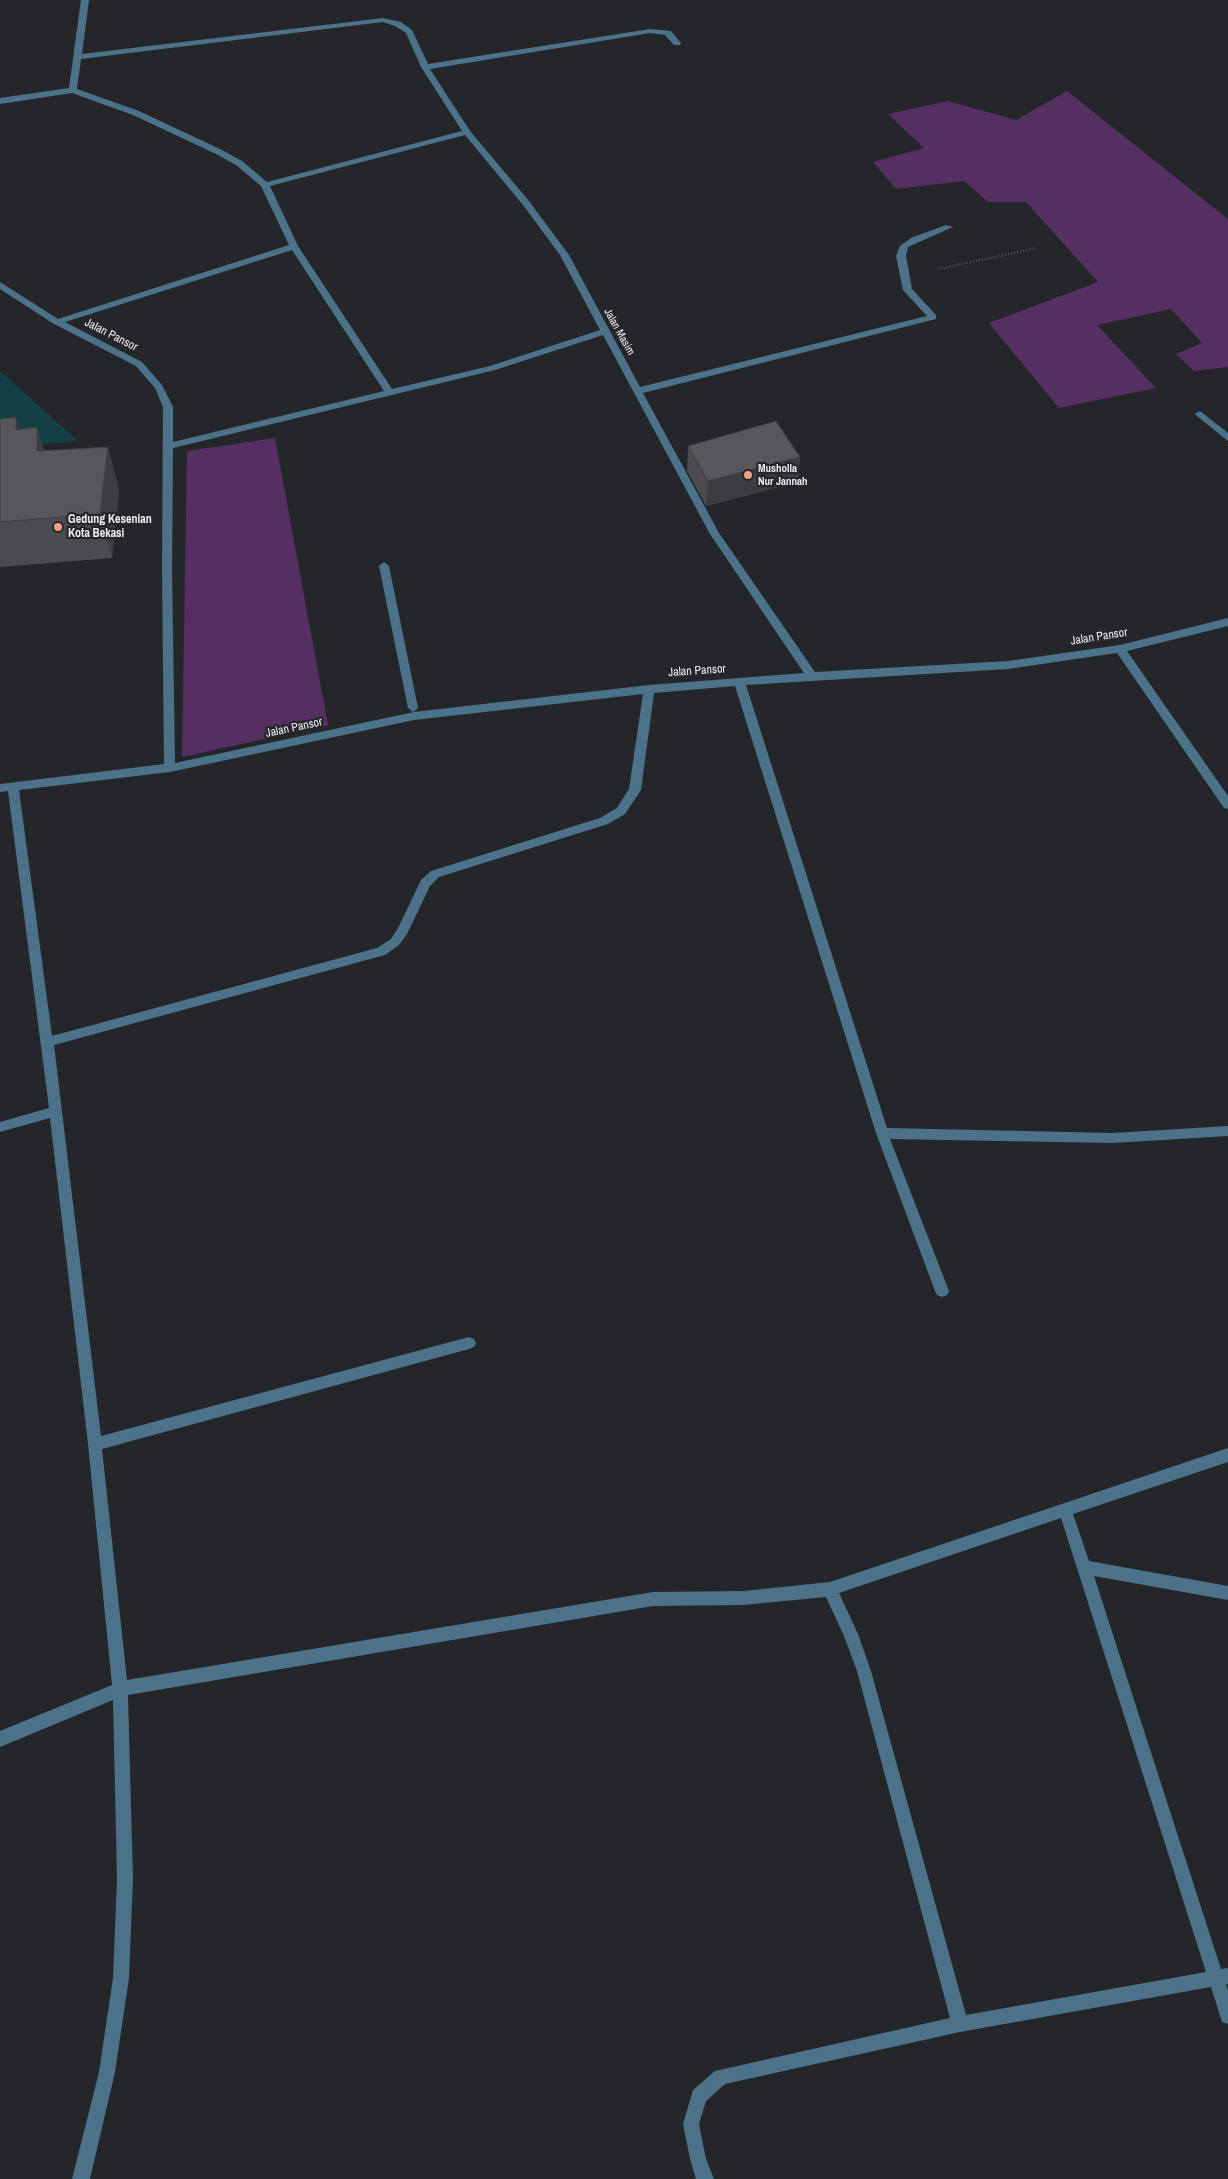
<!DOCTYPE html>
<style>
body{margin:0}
canvas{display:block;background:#24262a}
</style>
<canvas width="1228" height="2179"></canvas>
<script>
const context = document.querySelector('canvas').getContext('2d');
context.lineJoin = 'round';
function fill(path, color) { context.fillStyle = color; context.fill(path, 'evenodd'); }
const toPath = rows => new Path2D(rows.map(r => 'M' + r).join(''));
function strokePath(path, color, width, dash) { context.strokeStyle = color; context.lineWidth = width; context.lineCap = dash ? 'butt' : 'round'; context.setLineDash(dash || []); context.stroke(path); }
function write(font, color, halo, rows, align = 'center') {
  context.font = font + ' "Archivo Narrow",sans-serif'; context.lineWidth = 4.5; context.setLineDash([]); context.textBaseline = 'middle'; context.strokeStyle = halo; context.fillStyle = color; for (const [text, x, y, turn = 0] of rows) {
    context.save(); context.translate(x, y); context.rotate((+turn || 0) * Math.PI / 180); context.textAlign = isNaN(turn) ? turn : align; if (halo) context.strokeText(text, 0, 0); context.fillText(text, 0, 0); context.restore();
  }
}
fill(toPath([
 [1067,91,1228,219,1228,367,1194,371,1176,354,1202,343,1171,309,1097,325,1156,388,1059,408,989,323,1098,282,1026,202,988,202,964,181,896,189,873,162,924,148,888,114,948,101,1016,120],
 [275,438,328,725,182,757,187,451]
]), '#552f62');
fill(toPath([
 [0,371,78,441,0,448]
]), '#124046');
strokePath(toPath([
 [938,269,1037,248]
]), '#7e7f83', 2.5, [0.5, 2.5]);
fill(toPath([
 [384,562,389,566,418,708,413,712,408,708,379,566,384,562]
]), '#4b7289');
fill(toPath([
 [81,0,89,0,82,54,383,18,401,22,412,30,428,64,650,29,671,31,681,43,680,45,674,45,665,35,650,33,430,69,470,131,529,201,569,255,640,387,927,316,903,290,896,256,900,246,911,238,946,225,953,227,908,247,906,256,912,289,936,315,936,319,643,393,719,533,815,672,1008,661,1120,645,1228,618,1228,626,1127,651,1228,796,1228,809,1224,808,1117,653,1008,669,746,685,887,1128,1113,1133,1228,1126,1228,1136,1113,1143,890,1139,949,1291,947,1295,942,1297,937,1295,935,1291,876,1133,735,686,654,693,641,790,625,814,608,824,439,877,430,886,407,934,399,945,385,955,54,1045,101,1436,469,1337,474,1339,476,1343,474,1347,469,1349,102,1449,127,1680,653,1592,743,1591,830,1582,1228,1448,1228,1462,1073,1514,1089,1561,1228,1586,1228,1600,1094,1576,1221,1969,1228,1968,1228,1984,1226,1984,1228,1991,1228,2024,1222,2022,1211,1987,960,2032,725,2084,706,2101,699,2124,706,2159,714,2179,696,2179,690,2159,683,2124,693,2090,715,2071,950,2018,857,1671,844,1636,826,1597,743,1605,653,1606,128,1695,133,1879,129,1978,115,2072,90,2179,72,2179,99,2072,113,1978,117,1879,113,1700,0,1747,0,1731,112,1685,88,1444,50,1118,0,1132,0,1122,49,1108,8,791,0,792,0,784,164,764,162,569,163,407,155,388,136,366,54,324,0,289,0,282,58,319,289,245,261,186,236,165,216,154,133,115,72,93,0,104,0,98,69,88,81,0],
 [383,22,395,26,406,33,421,67,462,131,267,182,242,161,222,150,139,111,77,89,81,59,383,22],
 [465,135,523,205,560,255,600,330,490,366,392,389,298,246,270,186,465,135],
 [292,250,384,391,173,442,173,407,162,385,142,362,65,322,292,250],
 [603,335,710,534,804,673,649,685,414,712,175,763,172,569,173,448,495,370,603,335],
 [643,694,629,789,617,808,600,818,431,871,421,880,398,928,391,939,377,948,52,1036,19,790,170,772,414,720,643,694],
 [1061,1518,1206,1972,966,2015,871,1671,858,1634,839,1593,1061,1518],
 [1200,411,1228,433,1228,441,1197,416,1195,414,1200,411]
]), '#4b7289');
fill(toPath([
 [16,417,19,429,37,427,44,451,108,447,119,491,112,558,0,567,0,419],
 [688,446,798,482,706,506,687,471]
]), '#4b4a4e');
fill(toPath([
 [16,417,29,461,16,430],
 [37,427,50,471,37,451],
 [108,447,119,491,112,558,100,514],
 [800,457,798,482,706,506,708,481]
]), '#3d3c40');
const building = toPath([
 [16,417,16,430,37,427,37,451,108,447,100,514,0,522,0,419,16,417],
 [776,421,800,457,708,481,688,446,776,421]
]);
fill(building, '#57565b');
strokePath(building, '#3d3c40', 1);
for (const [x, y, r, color] of [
 [748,475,5,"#f39f82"],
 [58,527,5,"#f39f82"]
]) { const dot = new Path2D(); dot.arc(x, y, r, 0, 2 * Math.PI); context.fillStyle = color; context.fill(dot); strokePath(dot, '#24262a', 2); }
write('11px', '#ecedf0', '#24262a', [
 ["Jalan Masim",619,332,61]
]);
write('bold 11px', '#ecedf0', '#24262a', [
 ["Musholla",758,469],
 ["Nur Jannah",758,482]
], 'left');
write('12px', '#ecedf0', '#24262a', [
 ["Jalan Pansor",111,335,27],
 ["Jalan Pansor",1099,637,-9],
 ["Jalan Pansor",697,671,-4],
 ["Jalan Pansor",294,728,-12]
]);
write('bold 12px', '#ecedf0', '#24262a', [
 ["Gedung Kesenian",68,520],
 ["Kota Bekasi",68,534]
], 'left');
</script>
